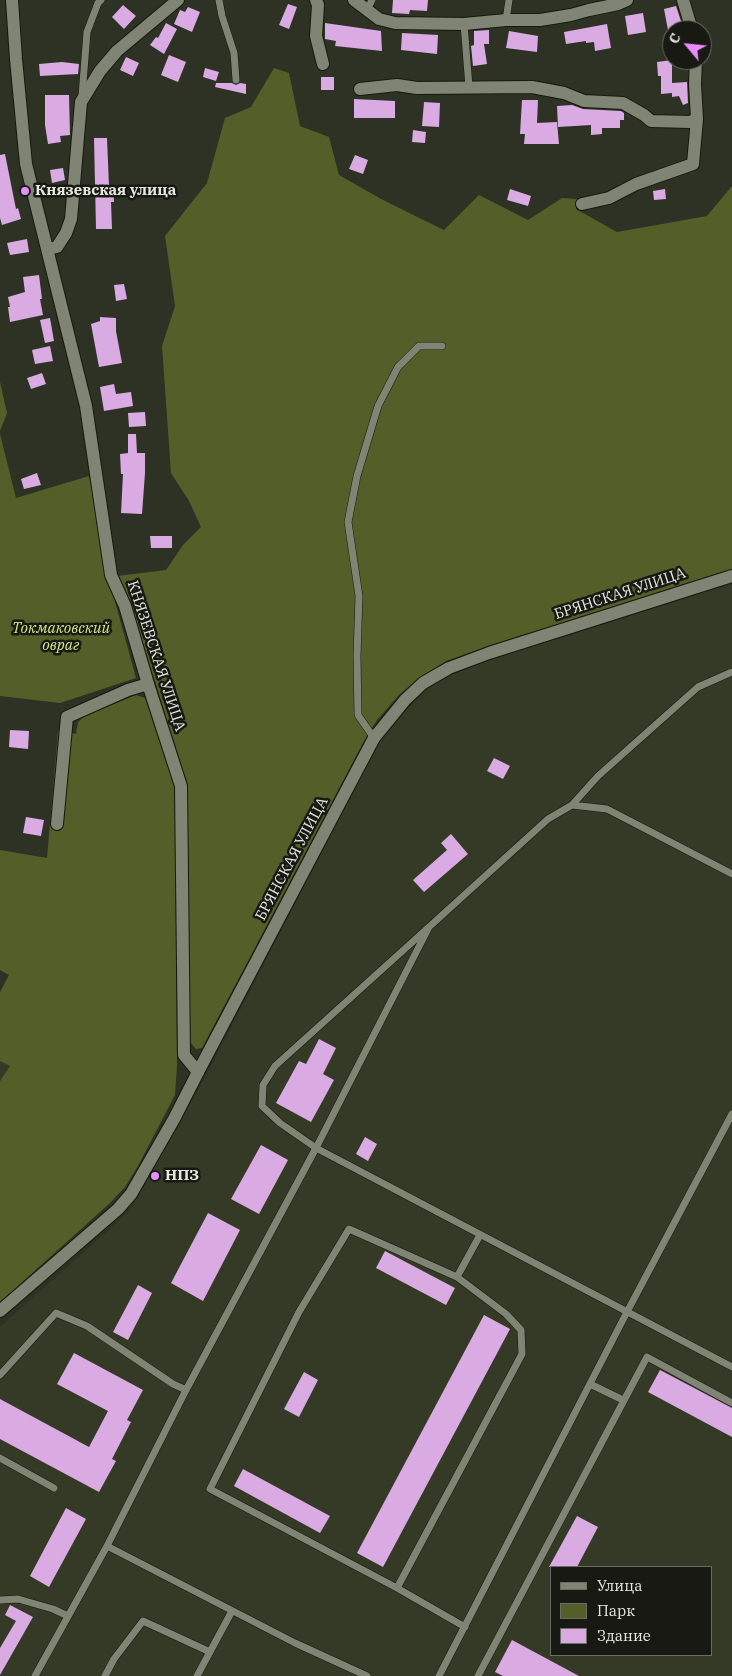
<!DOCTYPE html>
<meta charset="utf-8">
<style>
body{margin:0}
#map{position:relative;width:732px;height:1676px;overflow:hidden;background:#2e3224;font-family:"IBM Plex Serif",serif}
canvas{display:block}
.legend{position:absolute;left:550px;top:1566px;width:162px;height:90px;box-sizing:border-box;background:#171912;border:1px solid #6a6c65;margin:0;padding:6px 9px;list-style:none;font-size:15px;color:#e7e9e1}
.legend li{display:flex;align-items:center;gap:10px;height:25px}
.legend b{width:25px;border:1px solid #6a6c65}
.north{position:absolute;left:662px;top:20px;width:50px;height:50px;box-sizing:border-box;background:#171912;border:1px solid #6a6c65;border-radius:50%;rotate:298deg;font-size:14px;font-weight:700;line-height:20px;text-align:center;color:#e7e9e1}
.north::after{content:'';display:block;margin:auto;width:18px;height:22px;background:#ea8dfc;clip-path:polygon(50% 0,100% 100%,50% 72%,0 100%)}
</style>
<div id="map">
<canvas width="732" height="1676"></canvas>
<ul class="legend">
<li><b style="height:6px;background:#808474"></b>Улица</li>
<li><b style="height:14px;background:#535e29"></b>Парк</li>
<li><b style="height:14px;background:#d9abe2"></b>Здание</li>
</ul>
<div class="north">С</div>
</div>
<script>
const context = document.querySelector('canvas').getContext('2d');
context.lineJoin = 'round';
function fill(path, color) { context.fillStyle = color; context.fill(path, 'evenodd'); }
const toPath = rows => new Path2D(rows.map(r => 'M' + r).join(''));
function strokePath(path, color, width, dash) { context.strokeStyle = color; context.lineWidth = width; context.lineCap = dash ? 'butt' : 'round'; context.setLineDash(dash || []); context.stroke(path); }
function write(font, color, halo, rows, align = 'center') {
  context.font = font + ' "IBM Plex Serif",serif'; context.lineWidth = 5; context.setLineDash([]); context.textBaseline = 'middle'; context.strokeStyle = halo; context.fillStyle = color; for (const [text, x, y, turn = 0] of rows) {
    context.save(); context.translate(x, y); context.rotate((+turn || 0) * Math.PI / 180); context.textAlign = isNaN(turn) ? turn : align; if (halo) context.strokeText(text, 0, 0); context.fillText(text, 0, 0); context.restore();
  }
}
fill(toPath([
 [732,584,732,1676,0,1676,0,1327,129,1212,207,1074,379,742,392,724,429,688,452,675,486,661],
 [551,1567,711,1567,711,1655,551,1655],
 [0,1061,10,1066,0,1081]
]), '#353a26');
fill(toPath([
 [274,68,289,73,300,126,329,137,339,175,383,200,444,230,479,195,528,220,562,198,577,199,576,209,617,232,707,216,732,186,732,569,488,646,446,661,419,678,399,695,377,720,364,741,202,1048,196,1049,190,1042,189,1033,187,784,131,604,117,576,166,570,183,545,201,527,189,501,171,473,162,346,175,306,165,236,207,183,225,118,251,107],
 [0,382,7,413,0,431],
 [0,434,16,498,89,476,108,576,136,678,60,703,0,696],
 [136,695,145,698,175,787,177,1065,175,1095,138,1166,125,1187,110,1203,0,1302,0,1081,10,1066,0,1061,0,992,9,975,0,970,0,850,47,858,58,731,76,734,78,722,86,715]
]), '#535e29');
fill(toPath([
 [393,0,428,0,427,11,410,10,409,14,392,13],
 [288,4,297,7,289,29,279,25],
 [123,5,136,16,124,29,112,17],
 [676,6,684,30,668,30,664,9],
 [188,7,200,12,192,32,174,24,180,10,185,12],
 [643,13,646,32,628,35,625,16],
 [166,23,177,29,164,54,150,45,156,37,158,38],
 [325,23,381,31,382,51,335,46,336,41,325,39],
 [607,24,611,48,595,51,594,42,586,43,586,41,566,44,564,32],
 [489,30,489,44,484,44,487,64,473,66,471,46,474,45,474,31],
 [509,31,538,36,537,52,506,48],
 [402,33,438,35,437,54,401,50],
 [169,55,186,62,178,82,161,75],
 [126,57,139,63,133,76,120,70],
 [672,60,672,83,687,82,688,103,683,105,679,96,672,97,672,93,661,94,661,76,658,76,657,62],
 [62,62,79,64,78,74,40,76,39,64],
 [205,68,219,72,216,81,203,77],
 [321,77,334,77,334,90,321,90],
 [216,83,232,83,236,85,240,83,246,84,246,94,215,87],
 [45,95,69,95,70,135,60,136,61,142,48,144,45,125],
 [354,99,395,101,395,118,354,118],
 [522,100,538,100,537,123,557,122,559,144,524,144,525,134,520,134],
 [424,102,440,103,439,127,422,126],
 [572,105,583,109,621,111,624,113,624,120,620,120,620,128,602,128,602,134,591,135,591,125,558,127,557,106],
 [413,130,426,132,425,143,412,142],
 [94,138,107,138,109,186,113,186,114,202,111,202,112,229,96,229],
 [5,154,16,209,18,208,21,219,2,225,0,218,0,155],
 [355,155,368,160,363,174,349,169],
 [63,168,65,180,52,183,50,170],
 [510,189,531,196,528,206,507,200],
 [665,189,666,199,654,200,653,191],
 [27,239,29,252,10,255,7,243],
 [39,275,42,299,40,299,43,315,10,322,8,307,10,307,8,297,25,292,23,277],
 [124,284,127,299,116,301,114,285],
 [100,317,116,318,116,331,122,363,99,367,91,324,100,321],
 [50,318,54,341,45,343,40,320],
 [50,346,53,361,35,364,32,350],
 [42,373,46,384,31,389,27,378],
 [114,384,116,394,131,392,133,406,104,411,100,387],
 [145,412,146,426,129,427,128,413],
 [128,434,136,434,137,453,145,453,145,473,142,514,121,513,123,474,121,474,120,454,128,453],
 [37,473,41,485,24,489,21,479],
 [150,536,172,536,172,548,151,548],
 [10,730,29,731,28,749,9,747],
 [494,758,510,766,503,779,487,771],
 [26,817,44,820,41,836,23,833],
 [451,834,468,854,424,892,413,880,447,850,441,843],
 [319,1039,336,1048,323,1074,334,1080,311,1122,276,1103,299,1061,306,1064],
 [365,1137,377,1144,368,1161,356,1154],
 [261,1145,288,1160,259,1214,231,1199],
 [208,1213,240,1230,203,1301,171,1283],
 [385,1251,455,1288,446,1305,376,1268],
 [138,1285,152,1293,128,1340,113,1332],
 [484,1315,510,1329,383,1567,357,1553],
 [74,1353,143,1390,127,1420,131,1422,112,1459,116,1461,99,1492,0,1439,0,1399,89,1447,108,1411,57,1384],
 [660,1370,732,1408,732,1437,648,1392],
 [304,1372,318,1380,299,1417,284,1409],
 [243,1469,330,1516,320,1533,234,1486],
 [66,1508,86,1519,49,1587,30,1576],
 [577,1516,598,1527,577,1567,549,1567],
 [10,1605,33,1617,0,1675,0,1648,16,1621,5,1615],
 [512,1640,579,1676,503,1676,495,1672]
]), '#d9abe2');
const service = toPath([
 [219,0,222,16,234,53,236,80],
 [367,10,372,0],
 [506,20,509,0],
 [464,24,469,87],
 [82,96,87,32,98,3,101,0],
 [374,738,358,715,357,656,359,596,348,522,357,476,378,406,398,367,419,346,442,346],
 [572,805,598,776,698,687,732,672],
 [429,927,275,1066,263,1085,262,1106,280,1123,316,1148,429,927,548,819,572,805,607,809,732,874],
 [0,1375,56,1313,87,1326,173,1384,186,1390],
 [590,1384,623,1400],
 [0,1458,54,1488],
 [107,1546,295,1643,367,1676],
 [397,1588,522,1354,521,1330,506,1314,457,1277],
 [0,1600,18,1599,53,1609,68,1616],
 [465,1627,397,1588,210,1489,299,1312,349,1229,457,1277,480,1235],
 [35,1676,107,1546,186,1390,316,1148,732,1367],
 [105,1676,114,1659,143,1621,210,1652],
 [197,1676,232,1611],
 [439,1676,627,1312,732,1114],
 [478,1676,647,1357,732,1403]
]);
const minor = toPath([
 [316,0,318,5,316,36,323,64],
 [354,0,379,19,395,23,464,24,506,20,540,20,571,15,589,10,618,4,627,0],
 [683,0,692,30],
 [360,89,397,85,417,88,532,87,564,93,584,101,623,103,644,115,651,121,690,122,697,119,695,84,696,60],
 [582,204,609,198,636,184,693,164,697,119],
 [48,249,57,247,66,233,71,219,81,102,100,71,117,51,178,0],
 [57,824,67,717,128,690,148,684],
 [198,1072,374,738,405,700,423,683,449,668,489,653,732,576]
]);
const tertiary = toPath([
 [0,1311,118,1209,131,1194,174,1119,198,1072,184,1055,181,786,148,684,125,606,111,575,86,406,26,164,16,59,12,0]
]);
strokePath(service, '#16190c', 8);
strokePath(minor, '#16190c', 14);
strokePath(tertiary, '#16190c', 14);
strokePath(service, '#808474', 7);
strokePath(minor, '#808474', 12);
strokePath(tertiary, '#808474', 12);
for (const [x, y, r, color] of [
 [25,191,5,"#ea8dfc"],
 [155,1176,5,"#ea8dfc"]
]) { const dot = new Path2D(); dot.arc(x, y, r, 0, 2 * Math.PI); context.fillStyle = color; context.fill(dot); strokePath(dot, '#171912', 2); }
write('bold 15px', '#e7e9e1', '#171912', [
 ["Князевская улица",35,191],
 ["НПЗ",165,1176]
], 'left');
write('15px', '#e7e9e1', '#171912', [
 ["БРЯНСКАЯ УЛИЦА",620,594,-18],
 ["КНЯЗЕВСКАЯ УЛИЦА",156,656,72],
 ["БРЯНСКАЯ УЛИЦА",292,859,-62]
]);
write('italic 15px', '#d3ea8c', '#171912', [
 ["Токмаковский",61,629],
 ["овраг",61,646]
]);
</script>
